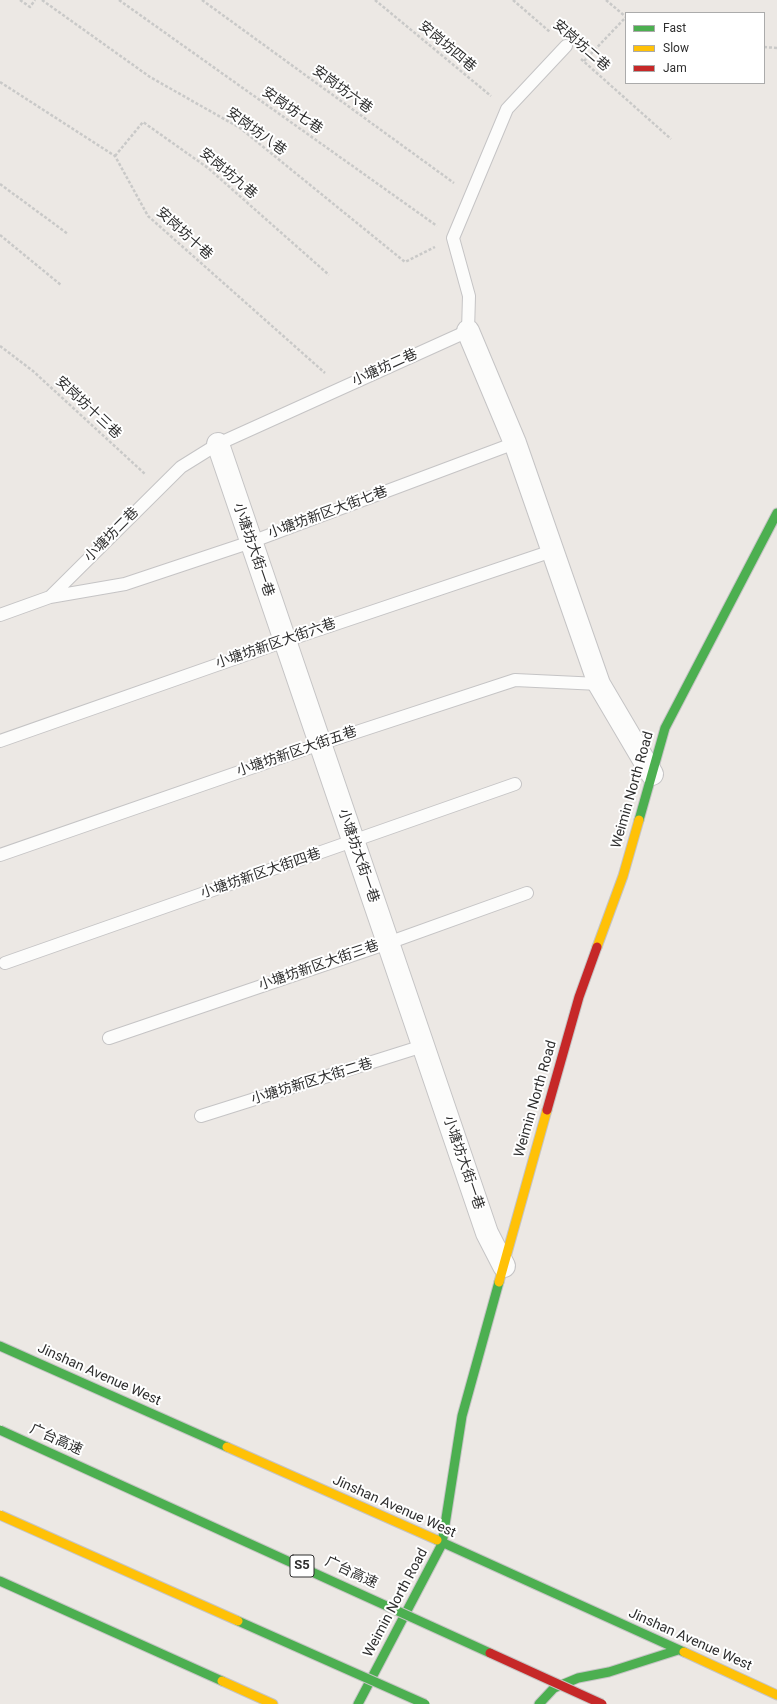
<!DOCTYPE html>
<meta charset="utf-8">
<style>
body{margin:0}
#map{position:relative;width:777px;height:1704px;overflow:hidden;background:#ece8e4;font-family:Roboto,sans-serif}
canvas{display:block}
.legend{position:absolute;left:625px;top:12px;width:140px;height:72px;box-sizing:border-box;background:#fff;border:1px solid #ababab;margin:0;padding:5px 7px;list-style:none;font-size:12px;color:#2e2e2e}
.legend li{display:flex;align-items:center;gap:8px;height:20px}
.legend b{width:20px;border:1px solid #ababab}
</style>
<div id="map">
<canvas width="777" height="1704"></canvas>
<ul class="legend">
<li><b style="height:5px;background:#4caf50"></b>Fast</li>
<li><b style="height:5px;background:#ffc107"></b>Slow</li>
<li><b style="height:5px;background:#c62828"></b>Jam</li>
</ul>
</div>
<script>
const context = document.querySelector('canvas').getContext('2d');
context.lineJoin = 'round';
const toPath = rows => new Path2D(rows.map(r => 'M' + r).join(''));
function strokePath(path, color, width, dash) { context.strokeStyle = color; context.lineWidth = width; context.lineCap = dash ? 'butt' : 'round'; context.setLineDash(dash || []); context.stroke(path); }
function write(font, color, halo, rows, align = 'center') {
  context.font = font + ' Roboto,"Noto Sans SC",sans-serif'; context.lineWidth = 4; context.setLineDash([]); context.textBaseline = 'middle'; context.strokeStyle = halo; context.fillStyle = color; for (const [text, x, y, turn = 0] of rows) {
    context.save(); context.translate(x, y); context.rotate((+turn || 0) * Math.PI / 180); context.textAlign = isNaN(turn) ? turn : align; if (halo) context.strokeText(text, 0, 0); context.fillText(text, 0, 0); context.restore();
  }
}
const lane = toPath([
 [50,597,181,467,218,444,468,331,469,296,453,238,507,109,566,46],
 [0,615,50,597,125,584,251,542,515,443],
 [0,741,285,641,552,551],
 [0,855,320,744,515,680,599,684],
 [5,963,515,784],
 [109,1038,388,943,527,893],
 [201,1116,423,1046]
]);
const street = toPath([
 [468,331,515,443,599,684,652,774],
 [218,444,487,1233,504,1266]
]);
const fast = toPath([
 [639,820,665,728,777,513],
 [0,1346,227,1447],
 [437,1540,684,1652],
 [0,1581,222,1681],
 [358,1704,442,1544,462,1416,499,1282],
 [539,1704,554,1688,578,1678,609,1672,678,1650]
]);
const slow = toPath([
 [597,947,623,876,639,820],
 [499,1282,547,1110],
 [227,1447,437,1540],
 [684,1652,777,1695],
 [222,1681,273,1704]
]);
const jam = toPath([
 [547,1110,579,997,597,947]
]);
strokePath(lane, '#c5c4c5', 14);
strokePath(street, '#c5c4c5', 24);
strokePath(fast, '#c5c4c5', 11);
strokePath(slow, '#c5c4c5', 11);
strokePath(jam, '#c5c4c5', 11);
strokePath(toPath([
 [20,0,30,7,35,0],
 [42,0,150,77,240,128,405,262,435,247],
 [119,0,437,226],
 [202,0,454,183],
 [375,0,491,96],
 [513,0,550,32],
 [606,0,626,17],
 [764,47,777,48],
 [581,59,671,139],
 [584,61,626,17],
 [0,82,115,156,148,216,325,373],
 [115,156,143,122,208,168,329,275],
 [0,184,68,234],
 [0,235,61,285],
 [0,346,33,371,145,474]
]), '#c9c9c8', 2.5, [3, 2]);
strokePath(lane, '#fcfcfb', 12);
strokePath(street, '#fcfcfb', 22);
strokePath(fast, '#4caf50', 9);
strokePath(slow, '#ffc107', 9);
strokePath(jam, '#c62828', 9);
const fastBridge = toPath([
 [0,1430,490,1653],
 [238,1621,425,1704]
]);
const slowBridge = toPath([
 [0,1515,238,1621]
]);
const jamBridge = toPath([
 [490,1653,602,1704]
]);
strokePath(fastBridge, '#c6c5c4', 11, []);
strokePath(slowBridge, '#c6c5c4', 11, []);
strokePath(jamBridge, '#c6c5c4', 11, []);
strokePath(fastBridge, '#4caf50', 9);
strokePath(slowBridge, '#ffc107', 9);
strokePath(jamBridge, '#c62828', 9);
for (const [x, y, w] of [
 [302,1566,24]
]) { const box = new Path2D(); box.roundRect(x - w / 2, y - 11, w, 22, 3); context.fillStyle = '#fff'; context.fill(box); strokePath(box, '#2e2e2e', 1); }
write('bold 13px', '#2e2e2e', null, [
 ["S5",302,1566]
]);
write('14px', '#2e2e2e', '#fff', [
 ["安岗坊二巷",581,46,41],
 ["安岗坊四巷",447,47,40],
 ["安岗坊六巷",342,90,36],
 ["安岗坊七巷",292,111,35],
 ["安岗坊八巷",256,132,36],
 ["安岗坊九巷",228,174,40],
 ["安岗坊十巷",184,234,42],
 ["小塘坊二巷",385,368,-24],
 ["安岗坊十三巷",88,408,43],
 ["小塘坊新区大街七巷",328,513,-20],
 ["小塘坊二巷",112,535,-45],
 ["小塘坊大街一巷",253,550,71],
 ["小塘坊新区大街六巷",276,644,-19],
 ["小塘坊新区大街五巷",297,752,-19],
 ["Weimin North Road",633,790,-74],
 ["小塘坊大街一巷",358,856,71],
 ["小塘坊新区大街四巷",261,874,-19],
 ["小塘坊新区大街三巷",319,966,-19],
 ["小塘坊新区大街二巷",312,1082,-17],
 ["Weimin North Road",536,1099,-74],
 ["小塘坊大街一巷",463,1163,71],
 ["Jinshan Avenue West",99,1375,24],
 ["广台高速",56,1440,24],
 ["Jinshan Avenue West",394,1507,24],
 ["广台高速",351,1573,25],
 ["Weimin North Road",396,1603,-62],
 ["Jinshan Avenue West",690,1640,24]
]);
</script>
